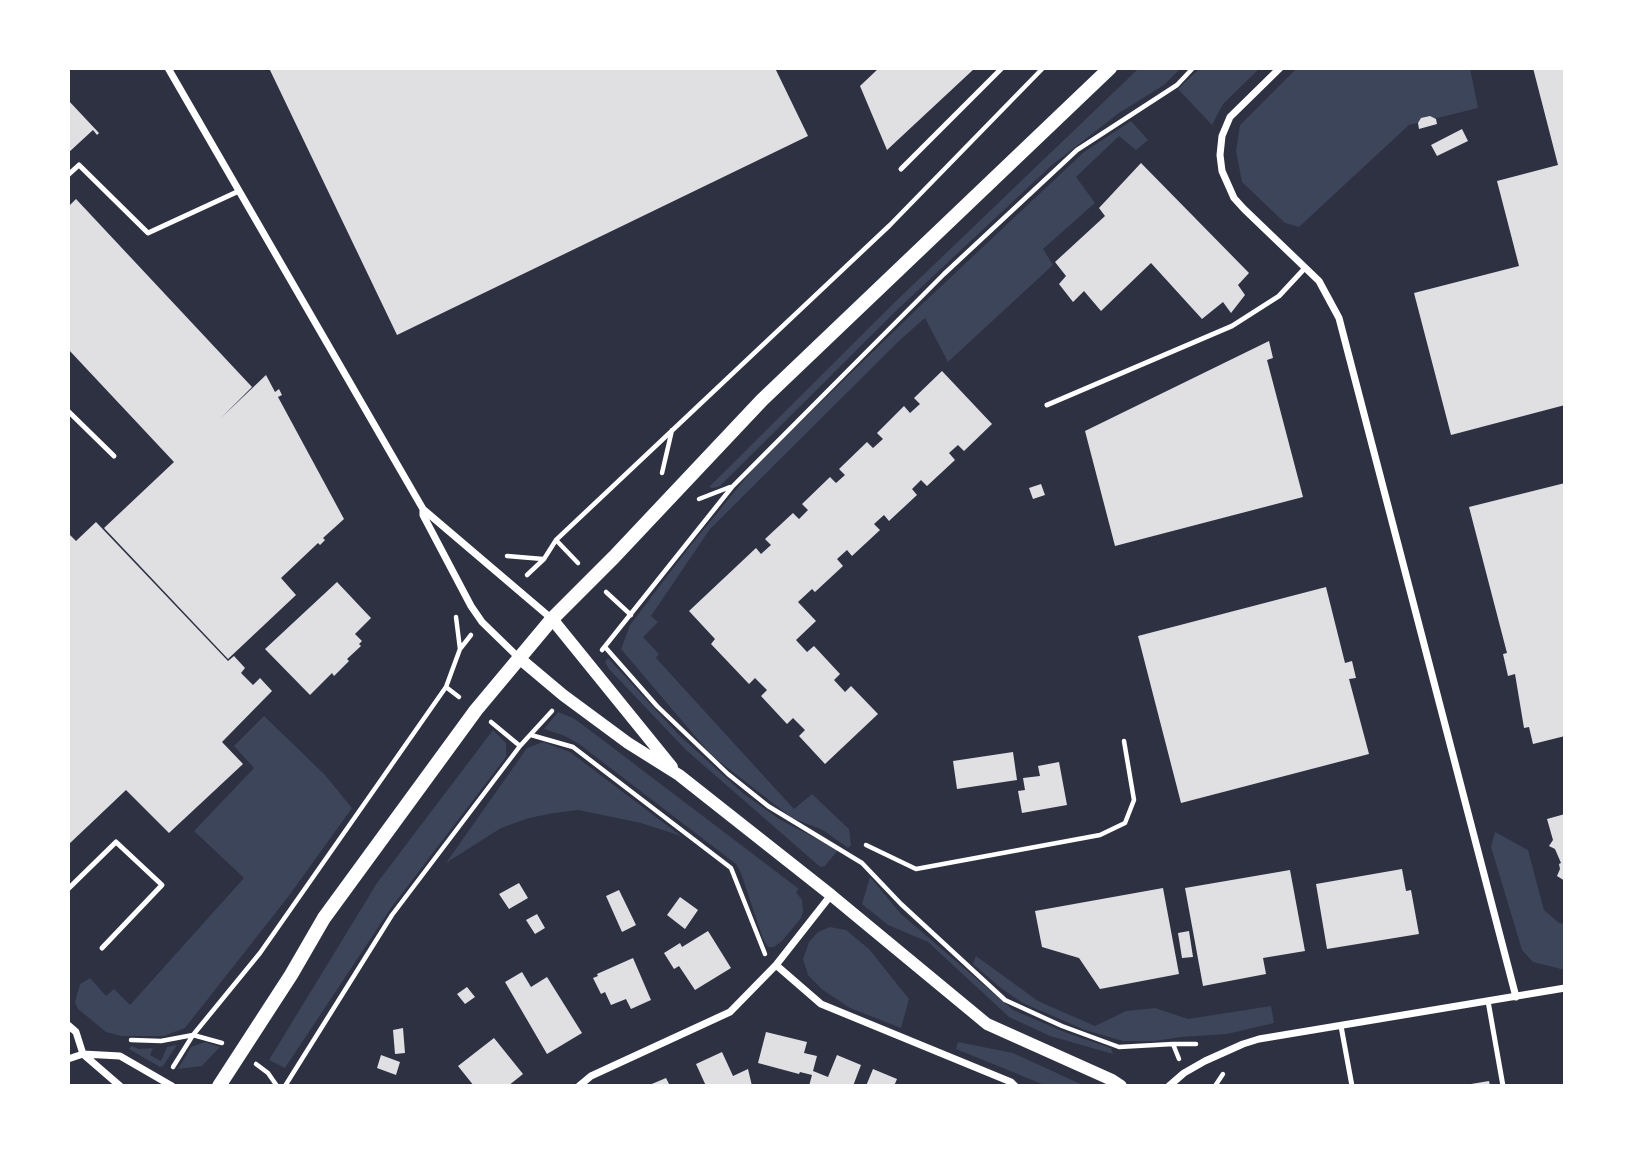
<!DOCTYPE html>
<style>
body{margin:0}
#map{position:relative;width:1633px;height:1154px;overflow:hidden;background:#2d3142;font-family:Poppins,sans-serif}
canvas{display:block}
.frame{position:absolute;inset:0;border:70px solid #fff;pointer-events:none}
</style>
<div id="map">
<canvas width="1633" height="1154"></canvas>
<div class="frame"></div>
</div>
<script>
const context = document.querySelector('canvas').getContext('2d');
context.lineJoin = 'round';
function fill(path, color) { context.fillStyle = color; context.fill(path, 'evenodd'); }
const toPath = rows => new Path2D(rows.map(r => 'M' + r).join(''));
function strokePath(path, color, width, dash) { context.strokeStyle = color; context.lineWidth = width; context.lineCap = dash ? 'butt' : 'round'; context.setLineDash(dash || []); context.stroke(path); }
fill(toPath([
 [1139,68,1181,68,1164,85,1119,113,1052,165,897,310,720,486,713,488,709,487,895,302],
 [1200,68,1260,68,1223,104,1212,125,1178,89],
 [1297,68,1470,68,1478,108,1409,125,1299,227,1285,223,1242,182,1236,151,1240,125],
 [1131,121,1148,140,1136,150,1119,136,1076,177,1095,203,1043,249,1053,265,948,362,925,318,901,339,710,529,651,616,658,622,643,637,659,654,656,658,794,809,812,794,849,829,851,845,848,848,823,830,792,818,711,755,621,649,630,625,687,550,757,464,918,308,1084,152],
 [608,658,679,735,744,794,779,819,838,850,825,866,821,867,818,865,686,750,609,669,605,662],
 [558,712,573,718,583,725,799,889,796,892,802,900,803,911,801,918,782,941,774,947,768,947,763,939,741,873,736,864,579,744,565,736,544,729],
 [264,716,325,775,352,808,288,897,185,1028,164,1036,121,1036,106,1032,78,1009,75,1002,80,984,90,978,106,996,114,989,130,1005,244,878,194,831,254,768,234,746],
 [493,730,506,743,506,757,391,908,285,1068,269,1060,377,883],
 [543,742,570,752,681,836,641,823,578,810,554,813,529,818,501,828,446,863,527,748],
 [1495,832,1528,850,1544,910,1559,923,1565,924,1565,970,1533,962,1522,950,1491,847],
 [870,877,901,914,1013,1010,1067,1033,1111,1048,1113,1054,1050,1036,1009,1017,928,942,888,925,862,904],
 [830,927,846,930,869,949,909,999,901,1028,850,1008,823,990,808,975,803,959,809,942,818,932],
 [976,956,1038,1001,1095,1026,1126,1011,1155,1008,1188,1019,1271,1006,1274,1023,1227,1034,1181,1037,1155,1041,1123,1041,1085,1030,1023,1003,1002,989,973,964],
 [205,1042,220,1047,202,1066,178,1069,191,1047],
 [958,1042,1013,1053,1085,1086,1047,1086,956,1049],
 [177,1045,163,1066,160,1067,129,1049,131,1046,139,1049,153,1048,150,1055,161,1061,167,1047]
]), '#3c4559');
fill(toPath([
 [269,68,775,68,808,136,397,335],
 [879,68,975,68,887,150,860,86],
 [1533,68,1565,68,1565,405,1451,435,1414,293,1519,266,1497,181,1558,165],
 [68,100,99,133,97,135,93,130,68,153],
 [1430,116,1436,119,1437,124,1419,129,1418,123,1421,118],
 [1462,129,1468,141,1437,156,1431,145],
 [1141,163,1249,273,1238,285,1245,295,1231,313,1223,302,1202,319,1151,263,1101,311,1084,291,1073,302,1059,284,1066,276,1055,262,1105,216,1099,208],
 [76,199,252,387,221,418,266,375,275,392,279,389,282,395,278,397,344,519,323,538,325,540,320,545,318,543,281,578,296,595,228,659,104,528,174,462,68,349,68,207],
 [1269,341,1273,358,1267,360,1303,497,1115,546,1085,431],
 [942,371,992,424,964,451,958,445,949,453,955,460,927,486,921,480,912,489,917,495,889,521,884,515,874,524,880,530,852,556,847,550,837,559,843,566,815,592,812,589,798,602,816,621,796,640,807,652,814,646,840,674,834,680,845,692,851,686,878,714,825,764,799,736,805,730,793,718,787,724,761,696,767,690,755,678,749,684,711,644,715,639,689,611,756,548,761,554,771,545,765,539,793,513,799,519,808,510,802,504,830,477,836,483,845,475,839,469,867,442,873,448,883,439,877,433,904,406,910,413,920,404,914,398],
 [1565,483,1565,736,1533,744,1529,727,1524,728,1515,674,1508,676,1503,654,1507,653,1469,507],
 [1041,484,1045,495,1033,499,1029,488],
 [96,522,228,661,234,656,245,668,241,673,253,685,260,678,272,691,222,742,243,764,169,833,126,790,68,845,68,533,76,541],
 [337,582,371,618,355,634,362,641,359,644,361,646,347,659,349,661,334,676,332,673,310,695,265,649],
 [1326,587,1345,663,1352,661,1356,678,1349,679,1369,754,1181,803,1138,636],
 [1013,752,1017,780,957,789,953,761],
 [1059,762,1067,805,1022,813,1018,791,1025,790,1023,778,1040,776,1038,766],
 [1565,814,1565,881,1557,876,1560,869,1559,864,1561,863,1555,849,1549,846,1553,840,1547,819],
 [1402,869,1406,891,1411,890,1419,934,1327,949,1316,884],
 [1290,870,1305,951,1263,958,1266,974,1203,986,1185,888],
 [519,883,528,898,509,909,499,894],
 [1163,888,1179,974,1100,989,1079,958,1042,947,1035,911],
 [619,890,636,925,622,932,606,896],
 [680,897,698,910,685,929,667,915],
 [537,914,545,928,535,934,526,920],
 [708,931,731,968,695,990,679,966,674,969,664,953,680,943,682,947],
 [1189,931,1193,957,1182,958,1178,933],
 [633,958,651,1000,631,1009,626,999,611,1005,605,992,601,994,593,978,598,976,597,974],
 [522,972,531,987,547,977,582,1033,547,1054,505,982],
 [467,987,475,997,465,1004,457,994],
 [403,1028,405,1053,395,1054,393,1030],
 [766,1032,807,1042,804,1053,817,1056,813,1071,828,1077,837,1055,861,1065,853,1086,809,1086,812,1075,800,1072,799,1074,758,1063],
 [494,1038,523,1074,508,1086,474,1086,458,1066],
 [722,1052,733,1076,748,1069,752,1086,706,1086,696,1064],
 [381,1055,400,1062,396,1075,377,1068],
 [873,1069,897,1079,894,1086,866,1086],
 [666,1078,670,1086,647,1086],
 [1489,1081,1490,1086,1471,1086,1471,1084]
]), '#e0e0e3');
strokePath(toPath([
 [662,473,672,430],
 [699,499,730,487],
 [556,540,578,563],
 [507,556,543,559],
 [527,575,544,559,556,540,890,225,1043,68],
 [606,592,631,615],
 [456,617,460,649],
 [605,647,657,706,728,774,768,806,862,863,901,904,1005,1000,1062,1026,1119,1047,1173,1044,1179,1059],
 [602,650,732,487,944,274,1077,150,1177,85,1193,68],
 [446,687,459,697],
 [491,722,520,746],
 [531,735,573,747,731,868,765,954],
 [866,845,916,869,1100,835,1125,823,1134,800,1124,741],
 [131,1040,161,1041,193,1035,222,1043],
 [1173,1044,1196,1044],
 [256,1064,268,1073,277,1086],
 [173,1067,193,1035,260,953,446,687,460,649,471,635],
 [285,1086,392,915,520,746,552,711],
 [1215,1086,1223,1074]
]), '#fff', 4.5);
strokePath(toPath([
 [901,169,1002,68],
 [68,175,79,165,148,233,239,191],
 [1047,405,1232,326,1279,296,1305,268],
 [68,411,114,456],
 [68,889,116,842,162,885,102,948],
 [1488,1001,1503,1086],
 [1341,1026,1352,1086]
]), '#fff', 5);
strokePath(toPath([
 [168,68,423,509,423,515,471,606,482,622,519,658],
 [1280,68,1230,117,1222,136,1220,155,1222,171,1234,198,1244,209,1319,281,1339,318,1516,997],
 [424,510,552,619],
 [776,965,821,1004,1011,1082,1015,1086],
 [68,1025,76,1032,83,1054,120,1086],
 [68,1059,83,1054,120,1056,172,1086],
 [579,1086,591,1076,730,1012,776,965,831,895],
 [1169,1086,1184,1073,1205,1061,1243,1044,1259,1039,1565,988]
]), '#fff', 7);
strokePath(toPath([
 [552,619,672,767],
 [519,658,563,695,628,743,679,775,831,895,987,1024,1112,1080,1121,1086]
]), '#fff', 12);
strokePath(toPath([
 [219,1086,291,975,324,918,476,710,552,619,614,557,762,400,1110,68]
]), '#fff', 14);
</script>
